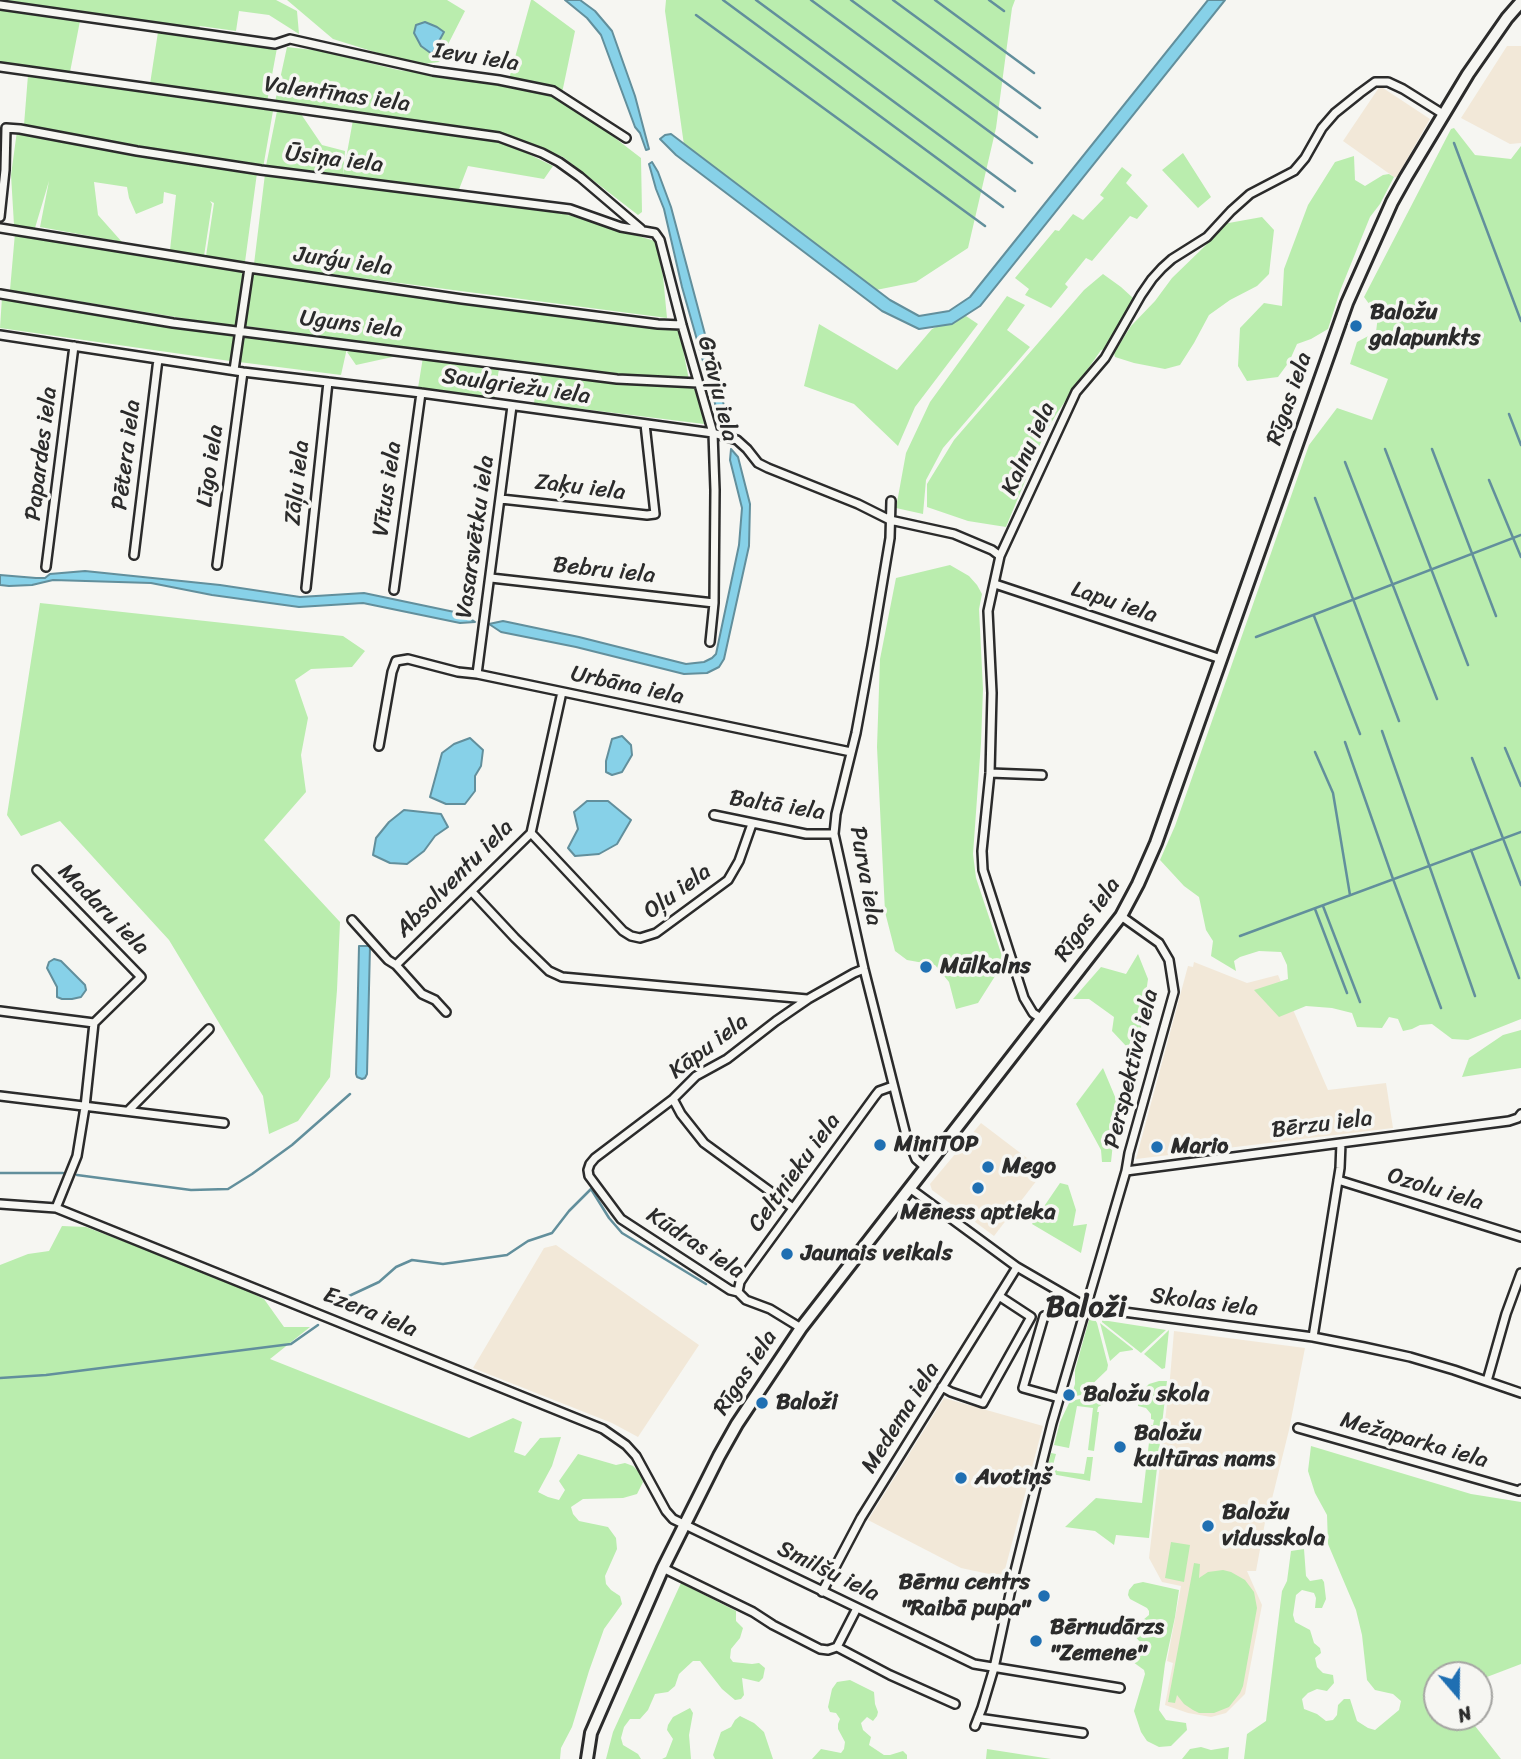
<!DOCTYPE html>
<meta charset="utf-8">
<style>
body{margin:0}
#map{position:relative;width:1521px;height:1759px;overflow:hidden;background:#f6f6f2;font-family:Sriracha,sans-serif}
canvas{display:block}
.north{position:absolute;left:1423px;top:1661px;width:70px;height:70px;box-sizing:border-box;background:#f6f6f2;border:2px solid #a5a5a2;border-radius:50%;rotate:160deg;font-size:19px;font-weight:700;line-height:28px;text-align:center;color:#2b2b2b}
.north::after{content:'';display:block;margin:auto;width:24px;height:32px;background:#1f6fb2;clip-path:polygon(50% 0,100% 100%,50% 72%,0 100%)}
</style>
<div id="map">
<canvas width="1521" height="1759"></canvas>
<div class="north">N</div>
</div>
<script>
const context = document.querySelector('canvas').getContext('2d');
context.lineJoin = 'round';
function fill(path, color) { context.fillStyle = color; context.fill(path, 'evenodd'); }
const toPath = rows => new Path2D(rows.map(r => 'M' + r).join(''));
function strokePath(path, color, width, dash) { context.strokeStyle = color; context.lineWidth = width; context.lineCap = dash ? 'butt' : 'round'; context.setLineDash(dash || []); context.stroke(path); }
function write(font, color, halo, rows, align = 'center') {
  context.font = font + ' Sriracha,sans-serif'; context.lineWidth = 7; context.setLineDash([]); context.textBaseline = 'middle'; context.strokeStyle = halo; context.fillStyle = color; for (const [text, x, y, turn = 0] of rows) {
    context.save(); context.translate(x, y); context.rotate((+turn || 0) * Math.PI / 180); context.textAlign = isNaN(turn) ? turn : align; if (halo) context.strokeText(text, 0, 0); context.fillText(text, 0, 0); context.restore();
  }
}
fill(toPath([
 [1507,46,1521,46,1521,143,1510,144,1461,118],
 [1380,86,1430,119,1397,177,1394,177,1343,141],
 [1194,962,1247,983,1278,975,1328,1090,1386,1083,1393,1128,1136,1159,1188,966,1193,967],
 [981,1123,1044,1171,994,1236,932,1190,930,1184],
 [556,1245,699,1345,638,1437,612,1423,473,1368,544,1248],
 [1174,1331,1305,1348,1289,1430,1268,1515,1266,1517,1256,1571,1247,1571,1262,1605,1245,1694,1226,1713,1211,1717,1188,1713,1165,1705,1173,1663,1167,1661,1181,1586,1162,1582,1149,1558,1170,1378],
 [944,1398,1043,1426,1003,1577,961,1568,868,1520]
]), '#f2e8d8');
fill(toPath([
 [0,0,276,0,297,11,299,34,269,15,239,11,236,31,200,26,199,28,0,1],
 [287,0,447,0,465,11,439,62,416,65,333,39],
 [531,0,533,0,575,31,562,93,509,79],
 [666,0,1015,0,1012,8,996,128,968,248,916,282,876,290,684,145,665,11],
 [0,10,80,21,70,72,0,62],
 [158,32,277,48,267,102,150,84],
 [287,47,322,51,398,70,475,80,555,95,589,118,641,158,642,212,638,215,563,157,511,136,275,102],
 [28,75,273,111,263,168,24,125],
 [277,111,301,114,322,145,345,151,343,175,353,120,508,144,553,166,544,179,468,166,458,192,266,166],
 [1454,128,1475,155,1511,159,1521,146,1521,1019,1468,1040,1452,1039,1432,1024,1420,1025,1412,1029,1403,1031,1398,1019,1389,1017,1382,1028,1357,1027,1352,1013,1332,1008,1306,1006,1279,1017,1254,990,1288,979,1287,965,1281,952,1259,951,1240,957,1234,961,1236,971,1211,956,1213,941,1206,930,1199,897,1184,886,1160,860,1175,826,1309,445,1337,408,1372,420,1388,379,1350,364,1357,342,1376,332,1378,316,1364,297,1451,129],
 [17,131,257,173,245,262,206,256,214,203,210,201,212,204,204,256,170,250,176,195,164,192,163,203,136,214,129,198,127,187,94,182,98,215,122,242,40,227,49,181,35,228,14,225,11,175],
 [1183,153,1211,197,1198,208,1162,170],
 [1354,156,1355,180,1365,186,1383,175,1389,174,1394,177,1380,204,1370,217,1340,291,1328,329,1311,339,1297,344,1289,362,1278,377,1247,381,1238,366,1240,328,1264,303,1282,306,1284,269,1308,205,1335,162],
 [1122,167,1132,175,1126,183,1148,206,1137,219,1130,216,1092,261,1086,258,1065,284,1068,287,1051,308,1025,295,1029,289,1015,278,1055,230,1059,231,1073,214,1083,220,1104,198,1100,195],
 [265,174,565,214,655,241,663,276,667,318,254,264],
 [1262,217,1274,230,1269,274,1257,286,1230,300,1209,315,1194,343,1180,365,1165,369,1134,363,1115,357,1114,353,1131,326,1155,301,1172,278,1206,245,1223,224],
 [15,233,240,271,243,274,237,327,10,290],
 [253,273,679,329,689,380,638,377,398,346,397,356,356,365,347,352,374,345,375,343,245,326],
 [1103,274,1121,287,1133,298,1126,321,1108,349,1101,350,1099,353,1057,413,1044,435,1006,527,968,521,927,507,927,484,954,440,1084,290],
 [1007,296,1025,305,1007,330,1030,347,943,448,926,480,923,514,896,508,906,453,930,402],
 [2,297,234,335,230,361,0,328],
 [963,314,978,324,915,407,898,446,854,404,804,386,819,324,897,370,932,329],
 [243,334,347,348,341,375,239,362],
 [423,357,499,369,494,399,418,388],
 [538,374,696,387,704,424,534,403],
 [950,565,969,576,977,585,982,594,979,609,983,689,981,743,973,854,976,878,1004,962,978,1003,956,1009,949,982,935,965,907,960,895,951,885,912,877,747,880,659,896,578],
 [40,603,343,636,365,651,352,667,311,669,295,680,308,718,301,755,306,792,264,840,340,922,337,990,330,1077,298,1121,269,1134,263,1096,169,940,60,821,21,836,7,815],
 [1138,954,1148,979,1141,1028,1127,1047,1112,1031,1114,1017,1089,999,1073,999,1101,967,1126,974],
 [1521,1030,1521,1068,1462,1077,1469,1058,1503,1035],
 [1103,1068,1121,1111,1120,1135,1113,1143,1111,1162,1102,1162,1101,1150,1076,1104],
 [1060,1183,1068,1185,1076,1210,1073,1226,1087,1224,1081,1253,1032,1224],
 [62,1226,86,1227,222,1279,264,1299,284,1327,310,1327,270,1359,469,1438,513,1418,522,1422,514,1452,525,1456,540,1438,561,1437,552,1466,538,1492,548,1497,559,1500,565,1490,559,1481,578,1454,616,1465,625,1463,633,1466,639,1472,643,1482,637,1494,623,1498,583,1499,571,1507,573,1514,579,1521,608,1527,616,1538,617,1549,605,1576,606,1584,611,1590,620,1596,622,1604,604,1629,589,1671,572,1727,561,1748,560,1759,0,1759,0,1265,28,1254,49,1251],
 [1094,1318,1097,1323,1108,1365,1107,1370,1081,1395,1071,1397,1075,1384,1075,1370,1089,1320],
 [1102,1320,1166,1330,1141,1353,1102,1322],
 [1100,1323,1133,1349,1133,1350,1120,1352,1110,1361],
 [1169,1330,1165,1368,1162,1369,1144,1354],
 [1159,1381,1167,1381,1149,1538,1116,1535,1114,1545,1095,1531,1065,1527,1096,1498,1142,1503,1151,1425,1153,1425,1154,1420,1151,1419,1151,1414,1146,1408,1138,1406,1139,1398,1143,1390,1149,1384],
 [1114,1392,1113,1404,1103,1404,1098,1407,1097,1412,1099,1412,1094,1451,1088,1450,1093,1408,1077,1406,1069,1448,1054,1445,1060,1422,1070,1401],
 [1311,1446,1471,1494,1521,1502,1521,1664,1479,1680,1479,1675,1437,1675,1437,1717,1468,1717,1501,1759,1244,1759,1247,1734,1266,1721,1282,1591,1287,1581,1291,1551,1304,1549,1306,1576,1310,1581,1322,1579,1324,1582,1326,1599,1322,1608,1315,1608,1316,1598,1314,1593,1302,1590,1296,1595,1293,1615,1295,1622,1310,1630,1314,1643,1320,1648,1321,1653,1315,1658,1317,1667,1323,1673,1333,1675,1334,1683,1327,1691,1317,1689,1308,1693,1302,1699,1304,1709,1317,1714,1326,1721,1333,1720,1337,1715,1338,1705,1344,1699,1350,1699,1357,1721,1368,1728,1375,1730,1399,1710,1401,1701,1393,1694,1375,1690,1367,1680,1362,1635,1356,1610,1328,1544,1327,1515,1315,1493,1308,1471],
 [1051,1453,1056,1454,1053,1465,1057,1471,1084,1474,1087,1457,1093,1457,1090,1481,1046,1473],
 [1171,1542,1190,1545,1184,1582,1165,1578],
 [1194,1563,1200,1564,1199,1578,1208,1572,1223,1570,1231,1572,1245,1580,1254,1592,1257,1608,1243,1686,1240,1693,1229,1707,1214,1713,1199,1713,1193,1710,1184,1704,1177,1695,1175,1703,1168,1702],
 [1143,1582,1179,1590,1175,1617,1165,1664,1159,1710,1166,1720,1186,1723,1187,1730,1171,1746,1159,1747,1147,1741,1141,1732,1134,1711,1145,1674,1144,1670,1133,1662,1129,1653,1139,1648,1140,1642,1133,1634,1131,1622,1143,1620,1149,1615,1149,1611,1147,1608,1130,1599,1128,1595,1129,1590,1134,1584],
 [681,1583,736,1611,736,1621,743,1628,740,1638,731,1649,730,1658,733,1662,752,1664,759,1663,765,1668,763,1678,759,1682,742,1678,744,1695,741,1699,735,1700,722,1689,700,1661,693,1661,679,1674,675,1686,668,1692,655,1694,648,1710,640,1719,630,1719,624,1727,621,1738,623,1745,638,1754,641,1759,606,1759,613,1732],
 [850,1680,874,1692,875,1704,878,1712,877,1716,873,1721,867,1717,861,1723,863,1730,871,1737,869,1745,884,1755,890,1755,903,1751,907,1755,907,1759,812,1759,821,1749,841,1753,844,1749,845,1742,838,1729,838,1724,840,1719,836,1713,830,1712,828,1707,832,1689,837,1682],
 [690,1708,693,1713,689,1735,691,1759,662,1759,666,1757,673,1739,667,1730,668,1725,673,1717],
 [740,1716,754,1723,764,1732,773,1759,715,1759,713,1755,721,1732,731,1727,735,1720],
 [1201,1747,1211,1750,1229,1747,1228,1759,1182,1759,1190,1749],
 [987,1749,1051,1759,986,1759]
]), '#baedae');
const water = toPath([
 [565,0,580,0,595,11,612,31,635,96,649,149,646,150,640,133,635,127,601,35,587,18,565,0],
 [1208,0,1225,0,980,306,952,324,919,329,882,311,676,155,660,139,665,135,671,134,890,300,919,316,949,311,970,297,1208,0],
 [425,22,437,27,444,32,432,54,421,46,414,33,416,25,425,22],
 [652,162,658,172,671,207,726,413,725,425,718,414,682,287,664,209,656,189,649,164,652,162],
 [731,449,738,457,750,504,749,546,724,659,719,667,707,673,684,674,576,647,501,632,489,624,503,621,579,637,686,664,704,662,712,658,716,654,739,545,742,508,730,460,731,449],
 [85,571,220,585,300,597,364,593,464,614,475,622,460,623,363,603,299,607,212,595,151,583,53,580,32,585,9,586,0,585,0,575,36,578,45,578,50,574,85,571],
 [622,736,631,745,632,755,622,772,612,775,606,772,606,761,612,739,622,736],
 [470,738,483,750,481,766,475,776,475,791,465,804,446,804,430,797,442,753,454,744,470,738],
 [587,801,608,801,631,820,617,844,599,854,575,856,568,848,578,829,574,812,587,801],
 [404,810,441,814,448,827,435,836,424,851,407,864,390,863,373,855,376,838,389,822,404,810],
 [359,946,370,946,367,1074,365,1078,362,1079,357,1077,356,1074,359,946],
 [54,959,61,961,85,985,86,990,81,997,72,999,62,999,57,997,57,987,47,968,49,962,54,959]
]);
fill(water, '#87d1e8');
strokePath(water, '#628f9c', 2);
strokePath(toPath([
 [723,0,1003,207],
 [756,0,1015,191],
 [811,0,1032,163],
 [851,0,1037,137],
 [893,0,1040,108],
 [935,0,1034,73],
 [989,0,1004,11],
 [696,15,985,226],
 [1454,143,1521,321],
 [1509,414,1521,445],
 [1385,449,1468,665],
 [1432,449,1496,616],
 [1345,462,1437,699],
 [1489,480,1521,557],
 [1315,498,1399,721],
 [1314,616,1360,734],
 [1256,637,1521,535],
 [1382,731,1475,996],
 [1345,742,1393,879,1441,1008],
 [1505,748,1521,786],
 [1315,752,1333,793,1350,895],
 [1472,758,1521,885],
 [1471,850,1519,978],
 [1323,906,1360,1002],
 [1315,909,1347,993],
 [1240,936,1521,832],
 [0,1173,63,1173],
 [77,1175,191,1190,228,1189,252,1174,292,1145,350,1094],
 [334,1303,379,1282,396,1267,412,1260,443,1264,507,1255,528,1241,552,1233,569,1211,591,1189,609,1218,622,1233,706,1284],
 [0,1378,46,1375,291,1344,318,1325]
]), '#628f9c', 2.5);
const street = toPath([
 [0,5,275,44,290,39,433,71,499,80,553,91,626,138],
 [0,67,499,137,542,153,559,162,580,177,641,229],
 [6,128,20,129,137,151,261,170,570,209,621,227,655,233,660,240,682,325,713,433,715,490,714,603,710,642],
 [0,217,5,170,6,128],
 [0,228,249,268,462,299,658,324,682,325],
 [0,294,173,323,617,379,698,383],
 [0,335,243,372,421,393,713,433,737,440,747,449,758,463,768,468,858,504,890,520,954,534,992,550,1000,556],
 [234,370,249,268],
 [501,499,647,515,655,514,645,424],
 [891,501,890,538,872,646,856,733,836,814,834,834,864,969,906,1135,916,1159,926,1168],
 [134,555,158,359],
 [217,565,243,372],
 [46,567,74,346],
 [491,578,714,603],
 [995,584,1221,659],
 [306,588,328,382],
 [394,590,421,393],
 [477,674,512,406],
 [379,746,392,672,396,661,408,659,458,672,477,674,851,752],
 [990,773,1042,775],
 [714,815,806,834,834,834],
 [531,833,623,931,631,936,640,938,656,933,728,880,739,861,752,824],
 [37,870,141,977,94,1023],
 [472,892,515,938,549,971,562,977,807,999],
 [352,920,388,960,396,965,422,994,435,1000,446,1012],
 [396,965,531,833,562,692],
 [0,1011,94,1023],
 [1042,1019,1033,1013,1024,998,983,870,982,851,990,773,992,693,988,611,1000,556,1076,392,1105,358,1141,295,1152,279,1162,268,1172,259,1207,237,1231,211,1250,194,1294,171,1305,158,1322,128,1335,113,1360,93,1375,82,1388,82,1403,89,1443,114],
 [0,1096,224,1123],
 [673,1099,681,1114,704,1143,793,1208],
 [128,1111,209,1029],
 [1126,1171,1509,1121,1518,1118,1521,1114],
 [1338,1180,1521,1237],
 [911,1189,1017,1267,1086,1307,1313,1337,1364,1347,1410,1357,1454,1370,1521,1393],
 [0,1204,56,1208,603,1429,626,1445,636,1456,666,1511,673,1519,974,1664,1120,1688],
 [56,1208,77,1156,85,1107,94,1023],
 [738,1292,740,1282,746,1273,875,1096,879,1091,893,1086],
 [1044,1316,1023,1388,1059,1398],
 [801,1328,770,1309,746,1300,738,1292,730,1290,621,1219,589,1176,588,1170,590,1164,595,1158,673,1099,696,1076,727,1059,776,1021,808,999,854,973,864,969],
 [1313,1337,1340,1168,1341,1143],
 [1487,1381,1506,1314,1521,1273],
 [942,1387,951,1392,983,1403,1031,1317,999,1296],
 [1298,1428,1519,1491,1521,1489],
 [663,1568,753,1612,773,1625,820,1649,828,1650,837,1647,890,1675,955,1704],
 [822,1592,861,1518,1017,1267],
 [837,1647,857,1608],
 [978,1718,1083,1733],
 [975,1726,982,1708,994,1668,1014,1575,1052,1423,1126,1171,1129,1153,1174,992,1169,960,1159,943,1121,916]
]);
const secondary = toPath([
 [587,1759,591,1733,663,1568,719,1456,737,1424,801,1328,1121,916,1138,884,1156,843,1347,303,1392,202,1406,177,1468,74,1507,18,1521,2]
]);
strokePath(street, '#2b2b2b', 12);
strokePath(secondary, '#2b2b2b', 16);
strokePath(street, '#f6f6f2', 7);
strokePath(secondary, '#f6f6f2', 10);
for (const [x, y, r, color] of [
 [1356,326,7,"#1f6fb2"],
 [926,967,7,"#1f6fb2"],
 [880,1145,7,"#1f6fb2"],
 [1157,1147,7,"#1f6fb2"],
 [988,1167,7,"#1f6fb2"],
 [978,1188,7,"#1f6fb2"],
 [787,1254,7,"#1f6fb2"],
 [1069,1395,7,"#1f6fb2"],
 [762,1403,7,"#1f6fb2"],
 [1120,1447,7,"#1f6fb2"],
 [961,1478,7,"#1f6fb2"],
 [1208,1526,7,"#1f6fb2"],
 [1044,1596,7,"#1f6fb2"],
 [1036,1641,7,"#1f6fb2"]
]) { const dot = new Path2D(); dot.arc(x, y, r, 0, 2 * Math.PI); context.fillStyle = color; context.fill(dot); strokePath(dot, '#f6f6f2', 2.5); }
write('23px', '#2b2b2b', '#f6f6f2', [
 ["Ievu iela",476,58,9],
 ["Valentīnas iela",337,95,8],
 ["Ūsiņa iela",334,160,7],
 ["Jurģu iela",343,262,8],
 ["Uguns iela",351,325,7],
 ["Saulgriežu iela",516,387,8],
 ["Grāvju iela",717,389,76],
 ["Rīgas iela",1290,399,-71],
 ["Kalnu iela",1029,449,-66],
 ["Papardes iela",42,454,-83],
 ["Pētera iela",127,455,-83],
 ["Līgo iela",211,466,-82],
 ["Zāļu iela",298,483,-84],
 ["Zaķu iela",580,488,7],
 ["Vītus iela",388,489,-82],
 ["Vasarsvētku iela",476,537,-82],
 ["Bebru iela",604,571,6],
 ["Lapu iela",1114,603,18],
 ["Urbāna iela",627,686,12],
 ["Baltā iela",777,806,9],
 ["Purva iela",865,876,80],
 ["Absolventu iela",455,879,-45],
 ["Oļu iela",678,892,-36],
 ["Madaru iela",103,910,45],
 ["Rīgas iela",1088,920,-55],
 ["Kāpu iela",709,1047,-37],
 ["Perspektīvā iela",1132,1069,-76],
 ["Bērzu iela",1322,1125,-7],
 ["Celtnieku iela",795,1173,-54],
 ["Ozolu iela",1435,1190,17],
 ["Kūdras iela",695,1244,33],
 ["Skolas iela",1204,1303,7],
 ["Ezera iela",370,1313,22],
 ["Rīgas iela",746,1373,-57],
 ["Medema iela",901,1418,-58],
 ["Mežaparka iela",1414,1441,16],
 ["Smilšu iela",828,1572,26]
]);
write('bold 23px', '#2b2b2b', '#f6f6f2', [
 ["Baložu",1370,313],
 ["galapunkts",1370,339],
 ["Mūlkalns",940,967],
 ["MiniTOP",894,1145],
 ["Mario",1171,1147],
 ["Mego",1002,1167],
 ["Mēness aptieka",978,1213,"center"],
 ["Jaunais veikals",801,1254],
 ["Baložu skola",1083,1395],
 ["Baloži",776,1403],
 ["Baložu",1134,1434],
 ["kultūras nams",1134,1460],
 ["Avotiņš",975,1478],
 ["Baložu",1222,1513],
 ["vidusskola",1222,1539],
 ["Bērnu centrs",1030,1583,"right"],
 ["\"Raibā pupa\"",1030,1609,"right"],
 ["Bērnudārzs",1050,1628],
 ["\"Zemene\"",1050,1654]
], 'left');
write('bold 30px', '#2b2b2b', '#f6f6f2', [
 ["Baloži",1086,1308]
]);
</script>
